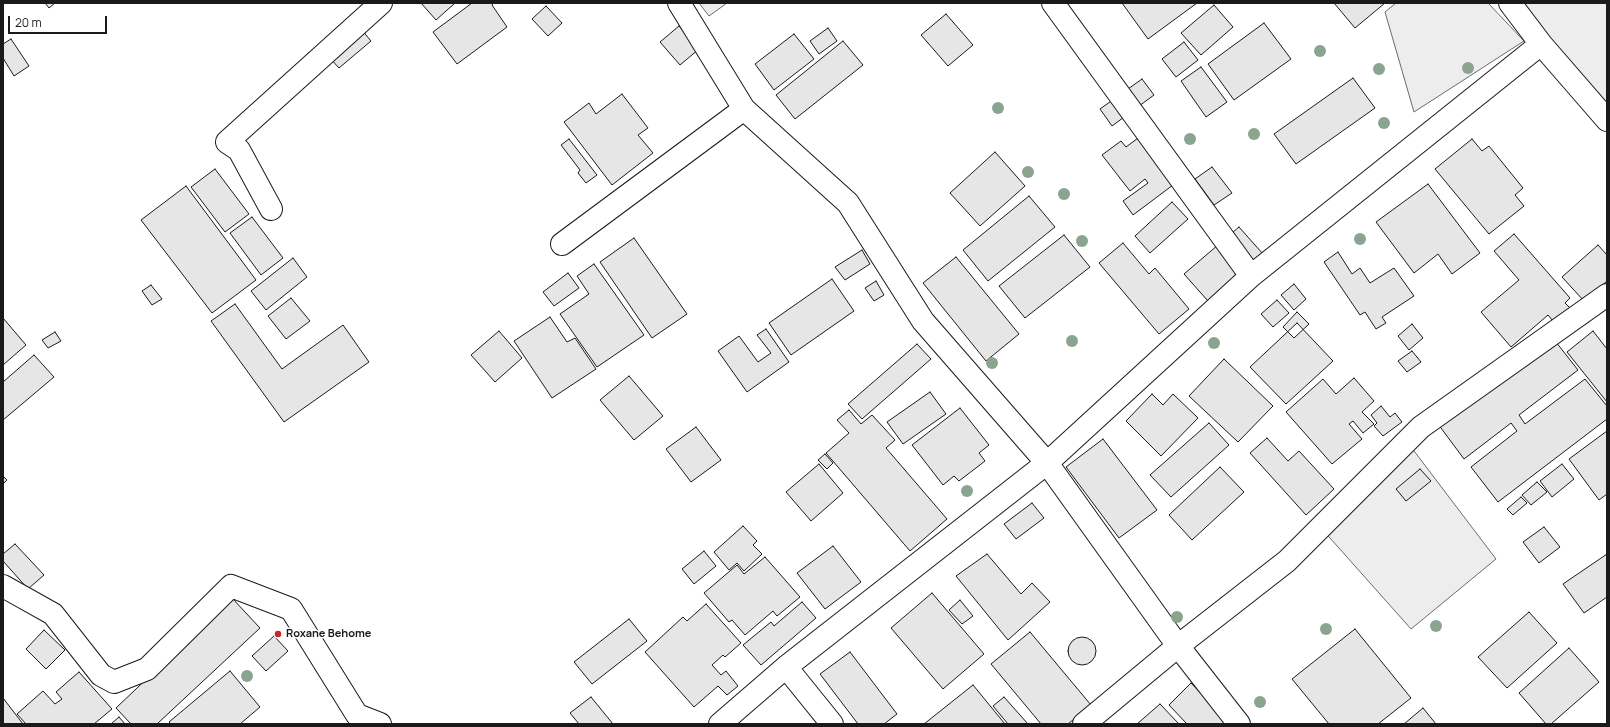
<!DOCTYPE html>
<style>
body{margin:0}
#map{position:relative;width:1610px;height:727px;overflow:hidden;background:#fff;font-family:Manrope,sans-serif}
canvas{display:block}
.frame{position:absolute;inset:0;border:4px solid #1a1a1a;pointer-events:none}
.scale{position:absolute;left:8px;top:16px;width:99px;height:18px;box-sizing:border-box;border:2px solid #1a1a1a;border-top:0;padding-left:5px;font-size:12px;line-height:14px;white-space:nowrap;color:#1a1a1a;-webkit-text-stroke:3px #fff;paint-order:stroke}
</style>
<div id="map">
<canvas width="1610" height="727"></canvas>
<div class="frame"></div>
<div class="scale">20 m</div>
</div>
<script>
const context = document.querySelector('canvas').getContext('2d');
context.lineJoin = 'round';
function fill(path, color) { context.fillStyle = color; context.fill(path, 'evenodd'); }
const toPath = rows => new Path2D(rows.map(r => 'M' + r).join(''));
function strokePath(path, color, width, dash) { context.strokeStyle = color; context.lineWidth = width; context.lineCap = dash ? 'butt' : 'round'; context.setLineDash(dash || []); context.stroke(path); }
function write(font, color, halo, rows, align = 'center') {
  context.font = font + ' Manrope,sans-serif'; context.lineWidth = 3; context.setLineDash([]); context.textBaseline = 'middle'; context.strokeStyle = halo; context.fillStyle = color; for (const [text, x, y, turn = 0] of rows) {
    context.save(); context.translate(x, y); context.rotate((+turn || 0) * Math.PI / 180); context.textAlign = isNaN(turn) ? turn : align; if (halo) context.strokeText(text, 0, 0); context.fillText(text, 0, 0); context.restore();
  }
}
const built = toPath([
 [699,3,727,3,709,16,699,3],
 [1396,3,1488,3,1524,41,1414,112,1385,12,1396,3],
 [1523,3,1607,3,1607,113,1523,3],
 [1408,443,1496,559,1411,629,1322,529,1408,443]
]);
fill(built, '#ededed');
strokePath(built, '#6a6a6a', 1);
const building = toPath([
 [45,3,55,3,49,8,45,3],
 [421,3,455,3,436,20,421,3],
 [472,3,494,3,492,5,507,27,457,64,433,32,472,3],
 [1122,3,1197,3,1148,39,1122,3],
 [1334,3,1385,3,1355,28,1334,3],
 [1214,5,1233,27,1201,55,1181,33,1214,5],
 [546,6,562,23,548,36,532,19,546,6],
 [946,14,973,45,948,66,921,35,946,14],
 [1264,23,1291,59,1234,100,1208,64,1264,23],
 [679,26,699,49,680,65,660,42,679,26],
 [828,28,837,41,819,54,810,41,828,28],
 [361,29,371,41,339,68,328,56,361,29],
 [794,34,814,59,774,90,755,64,794,34],
 [11,39,29,66,14,76,3,58,3,44,11,39],
 [843,41,863,65,795,119,776,95,843,41],
 [1184,42,1198,60,1176,77,1162,59,1184,42],
 [1201,67,1227,102,1206,117,1181,81,1201,67],
 [1353,78,1375,108,1296,164,1274,134,1353,78],
 [1142,79,1154,95,1112,126,1100,109,1142,79],
 [622,94,648,128,638,135,653,153,612,185,564,122,589,103,596,114,622,94],
 [1149,130,1185,176,1133,215,1123,201,1148,183,1145,179,1130,191,1102,155,1121,141,1126,147,1149,130],
 [569,139,597,175,586,183,578,173,580,170,561,145,569,139],
 [1472,139,1482,151,1489,146,1523,188,1515,195,1524,206,1489,234,1435,169,1472,139],
 [995,152,1025,186,980,226,950,193,995,152],
 [1212,167,1232,193,1214,205,1195,179,1212,167],
 [215,169,249,214,225,232,191,187,215,169],
 [1428,184,1480,253,1452,274,1438,254,1414,273,1376,222,1428,184],
 [186,186,256,280,212,313,141,220,186,186],
 [1029,196,1055,227,988,281,963,250,1029,196],
 [1172,202,1188,219,1150,253,1135,236,1172,202],
 [252,217,283,258,261,275,230,233,252,217],
 [1239,227,1263,254,1208,301,1184,274,1239,227],
 [1514,234,1570,298,1565,303,1573,311,1557,326,1548,315,1511,347,1481,312,1519,280,1494,251,1514,234],
 [1064,235,1090,267,1025,318,999,286,1064,235],
 [634,238,687,314,652,338,600,262,634,238],
 [1123,243,1149,274,1155,268,1189,309,1159,334,1099,263,1123,243],
 [1598,245,1607,255,1607,281,1584,301,1562,277,1598,245],
 [862,250,870,264,845,280,835,267,862,250],
 [1338,252,1352,274,1360,268,1370,283,1394,268,1414,296,1382,317,1386,323,1376,329,1365,312,1360,315,1324,262,1338,252],
 [956,257,1019,334,986,361,923,283,956,257],
 [293,258,307,277,266,310,251,291,293,258],
 [594,264,644,335,597,367,560,314,589,294,577,276,594,264],
 [568,273,579,288,554,306,543,292,568,273],
 [832,279,854,311,791,355,769,323,832,279],
 [876,281,884,295,874,301,865,288,876,281],
 [1294,284,1306,299,1294,310,1281,295,1294,284],
 [151,285,162,299,152,305,142,291,151,285],
 [291,298,310,321,286,339,268,316,291,298],
 [1277,300,1289,313,1273,327,1261,314,1277,300],
 [235,304,282,369,343,325,369,362,284,422,211,321,235,304],
 [1297,312,1309,324,1294,338,1283,327,1297,312],
 [550,317,567,342,575,338,596,369,552,398,514,341,550,317],
 [3,318,26,345,3,365,3,318],
 [1297,323,1333,361,1286,404,1250,367,1297,323],
 [1412,324,1423,338,1409,350,1398,336,1412,324],
 [766,329,789,362,747,392,718,351,739,336,758,362,771,353,757,335,766,329],
 [499,331,522,358,495,382,471,355,499,331],
 [1593,331,1607,349,1607,402,1567,352,1593,331],
 [55,332,61,341,48,348,42,340,55,332],
 [1552,337,1578,370,1519,415,1525,424,1585,379,1607,406,1607,419,1498,502,1471,467,1517,431,1511,423,1464,459,1438,424,1552,337],
 [917,344,931,359,862,419,848,404,917,344],
 [1412,351,1421,362,1407,372,1398,361,1412,351],
 [34,355,54,377,3,420,3,382,34,355],
 [1224,359,1273,406,1238,442,1189,396,1224,359],
 [629,376,663,416,634,440,600,400,629,376],
 [1354,378,1374,401,1362,412,1374,424,1363,433,1353,421,1349,424,1362,439,1332,464,1286,412,1323,379,1336,394,1354,378],
 [930,392,946,414,903,444,887,422,930,392],
 [1152,394,1163,405,1173,394,1198,418,1161,456,1126,421,1152,394],
 [1381,406,1390,417,1395,413,1402,422,1383,436,1374,426,1377,423,1371,415,1381,406],
 [960,408,989,445,979,453,985,461,959,481,954,476,943,485,912,445,960,408],
 [849,410,861,424,872,415,895,440,886,448,947,519,910,551,826,453,849,433,837,420,849,410],
 [1209,423,1229,445,1171,497,1150,475,1209,423],
 [696,427,721,460,691,482,666,449,696,427],
 [1607,431,1607,494,1599,500,1569,459,1607,431],
 [1267,438,1288,461,1299,451,1334,489,1306,515,1250,453,1267,438],
 [1103,439,1157,510,1119,538,1066,467,1103,439],
 [825,454,833,463,827,469,818,460,825,454],
 [819,464,843,493,811,521,786,492,819,464],
 [1562,464,1574,479,1552,497,1540,481,1562,464],
 [1220,467,1244,492,1192,540,1169,515,1220,467],
 [1420,469,1431,481,1406,501,1396,489,1420,469],
 [3,476,7,480,3,484,3,476],
 [1537,482,1547,492,1531,505,1522,495,1537,482],
 [1521,497,1527,503,1513,515,1507,509,1521,497],
 [1032,503,1044,518,1016,539,1004,524,1032,503],
 [743,526,757,541,753,545,762,554,744,571,737,563,729,570,714,552,743,526],
 [1544,527,1560,547,1539,563,1523,542,1544,527],
 [15,544,44,575,28,589,3,561,3,554,15,544],
 [833,546,861,582,825,609,797,573,833,546],
 [704,551,716,566,694,584,682,569,704,551],
 [987,554,1021,594,1032,583,1050,602,1008,640,956,576,987,554],
 [1607,554,1607,597,1584,613,1563,584,1607,554],
 [765,557,800,597,777,616,773,611,745,635,732,620,729,622,704,593,737,565,744,574,765,557],
 [932,593,984,654,943,689,891,628,932,593],
 [232,598,260,628,157,724,131,724,116,708,232,598],
 [960,600,973,616,962,624,949,610,960,600],
 [802,602,816,618,761,665,743,645,771,622,774,626,802,602],
 [706,604,741,643,725,657,723,655,712,665,721,675,726,671,738,686,727,695,718,686,694,707,645,652,683,617,687,621,706,604],
 [1529,612,1557,643,1507,688,1478,657,1529,612],
 [629,619,647,641,592,684,574,662,629,619],
 [1355,629,1411,698,1378,724,1329,724,1292,679,1355,629],
 [44,630,65,650,46,669,26,649,44,630],
 [1030,632,1091,705,1068,724,1041,724,991,664,1030,632],
 [274,636,288,651,266,671,252,656,274,636],
 '1068 651a14 14 0 1 1 28 0a14 14 0 1 1-28 0Z',
 [1569,648,1599,682,1551,724,1546,724,1519,693,1569,648],
 [850,652,897,714,884,724,858,724,820,674,850,652],
 [230,671,260,707,240,724,171,724,169,722,230,671],
 [79,672,112,709,94,724,26,724,17,714,43,691,55,704,62,699,56,692,79,672],
 [1191,683,1230,724,1187,724,1169,705,1191,683],
 [973,685,1005,724,924,724,973,685],
 [591,697,613,724,579,724,570,713,591,697],
 [1004,697,1028,724,1008,724,993,706,1004,697],
 [3,698,23,724,3,724,3,698],
 [1160,704,1179,724,1137,724,1160,704],
 [1423,708,1436,724,1404,724,1423,708],
 [119,717,125,724,111,724,119,717]
]);
fill(building, '#e6e6e6');
strokePath(building, '#1a1a1a', 1);
const minor = toPath([
 [679,3,744,109,848,203,923,321,1047,463,1178,646,1239,724],
 [1053,3,1251,276],
 [1510,3,1541,44,1607,120],
 [271,209,239,150,227,142,381,3],
 [562,244,744,109],
 [3,586,53,614,101,675,114,682,147,669,231,586,291,609,357,715,380,724],
 [786,667,832,724],
 [720,724,786,667,1047,463,1251,276,1541,44],
 [1084,724,1178,646,1287,561,1421,427,1607,295]
]);
strokePath(minor, '#1a1a1a', 24);
strokePath(minor, '#fff', 22);
context.fillStyle = '#8aa48f';
for (const [x, y] of [
 [1320,51],
 [1468,68],
 [1379,69],
 [998,108],
 [1384,123],
 [1254,134],
 [1190,139],
 [1028,172],
 [1064,194],
 [1360,239],
 [1082,241],
 [1072,341],
 [1214,343],
 [992,363],
 [967,491],
 [1177,617],
 [1436,626],
 [1326,629],
 [247,676],
 [1260,702]
]) { context.beginPath(); context.arc(x, y, 6, 0, 2 * Math.PI); context.fill(); }
for (const [x, y, r, color] of [
 [278,634,4,"#c62828"]
]) { const dot = new Path2D(); dot.arc(x, y, r, 0, 2 * Math.PI); context.fillStyle = color; context.fill(dot); strokePath(dot, '#fff', 1.5); }
write('bold 11px', '#1a1a1a', '#fff', [
 ["Roxane Behome",286,634]
], 'left');
</script>
